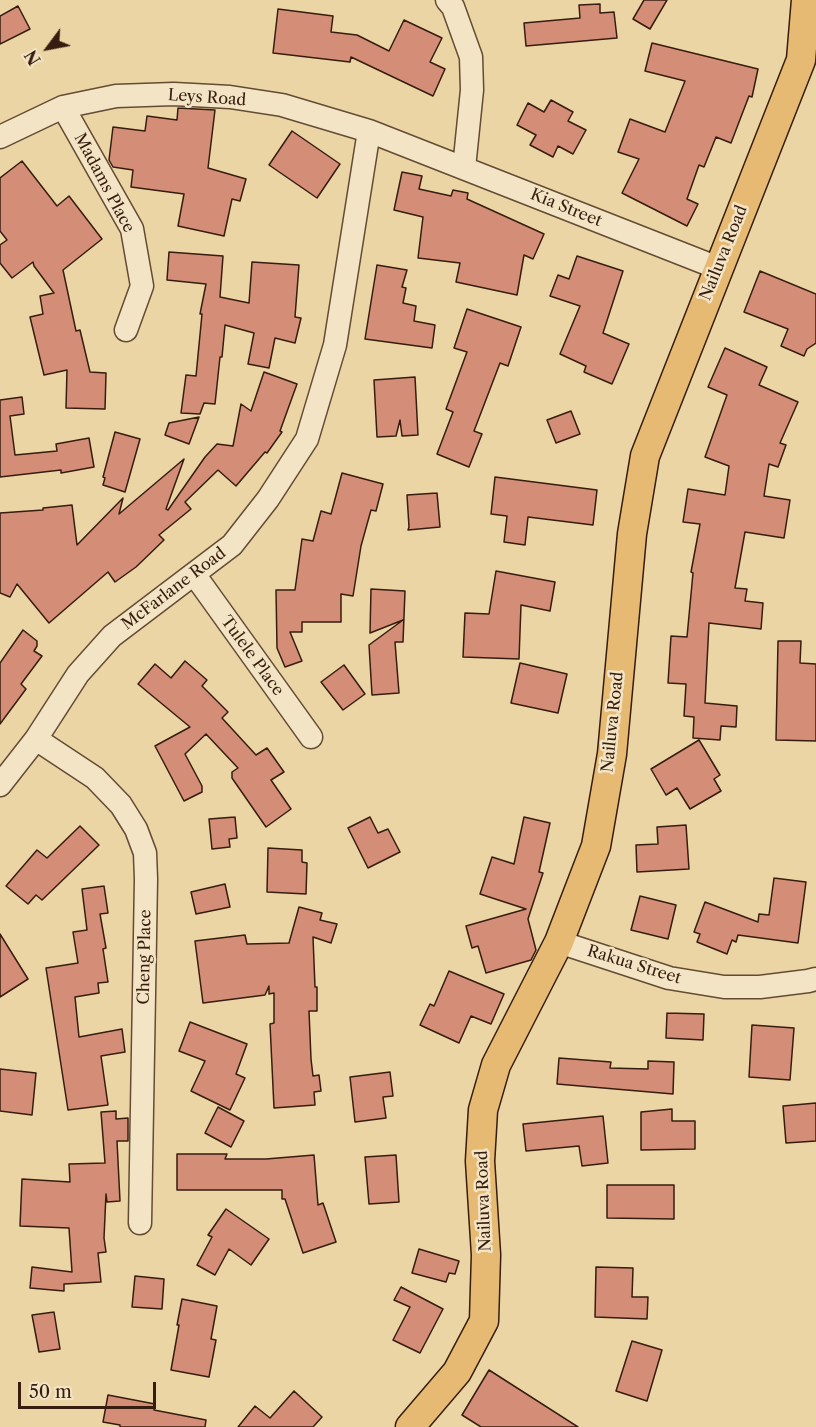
<!DOCTYPE html>
<style>
body{margin:0}
#map{position:relative;width:816px;height:1427px;overflow:hidden;background:#ebd5a5;font-family:"Libre Caslon Text",serif}
canvas{display:block}
.north{position:absolute;left:18px;top:18px;width:60px;height:60px;-webkit-text-stroke:4px #f2e4c4;paint-order:stroke;rotate:238deg;font-size:16px;font-weight:700;line-height:24px;text-align:center;color:#361d0f}
.north::after{content:'';display:block;margin:auto;width:21px;height:27px;background:#361d0f;clip-path:polygon(50% 0,100% 100%,50% 72%,0 100%)}
.scale{position:absolute;left:18px;top:1382px;width:138px;height:27px;box-sizing:border-box;border:3px solid #361d0f;border-top:0;padding-left:8px;font-size:18px;line-height:21px;white-space:nowrap;color:#361d0f;-webkit-text-stroke:4px #f2e4c4;paint-order:stroke}
</style>
<div id="map">
<canvas width="816" height="1427"></canvas>
<div class="north">N</div>
<div class="scale">50 m</div>
</div>
<script>
const context = document.querySelector('canvas').getContext('2d');
context.lineJoin = 'round';
function fill(path, color) { context.fillStyle = color; context.fill(path, 'evenodd'); }
const toPath = rows => new Path2D(rows.map(r => 'M' + r).join(''));
function strokePath(path, color, width, dash) { context.strokeStyle = color; context.lineWidth = width; context.lineCap = dash ? 'butt' : 'round'; context.setLineDash(dash || []); context.stroke(path); }
function write(font, color, halo, rows, align = 'center') {
  context.font = font + ' "Libre Caslon Text",serif'; context.lineWidth = 5; context.setLineDash([]); context.textBaseline = 'middle'; context.strokeStyle = halo; context.fillStyle = color; for (const [text, x, y, turn = 0] of rows) {
    context.save(); context.translate(x, y); context.rotate((+turn || 0) * Math.PI / 180); context.textAlign = isNaN(turn) ? turn : align; if (halo) context.strokeText(text, 0, 0); context.fillText(text, 0, 0); context.restore();
  }
}
const building = toPath([
 [644,0,667,0,650,29,633,19,644,0],
 [600,4,600,13,614,12,617,38,526,46,524,23,580,18,579,5,600,4],
 [18,6,30,29,0,44,0,16,18,6],
 [278,9,333,16,331,32,357,35,389,51,404,20,442,38,430,62,445,69,433,96,351,57,350,62,273,53,278,9],
 [652,43,758,69,752,97,749,96,731,143,716,137,704,167,699,165,687,199,698,204,687,226,622,193,639,159,618,152,630,119,665,132,685,81,645,71,652,43],
 [551,100,573,112,568,121,586,130,573,154,558,146,553,157,530,145,536,135,517,125,528,103,544,112,551,100],
 [178,108,215,110,208,168,246,179,240,201,232,199,224,236,178,226,184,194,131,187,133,170,113,167,109,160,113,127,145,131,147,116,177,120,178,108],
 [292,131,340,164,317,198,269,165,292,131],
 [22,161,57,206,69,196,102,239,63,270,76,331,80,330,90,372,106,373,105,409,66,408,67,370,44,375,30,317,43,314,40,296,54,293,34,266,33,262,12,278,0,263,0,245,7,240,0,231,0,178,22,161],
 [402,172,422,176,419,189,451,196,453,190,468,193,467,199,544,234,533,259,524,255,517,295,456,282,460,263,418,258,423,217,394,210,402,172],
 [169,252,223,256,220,297,249,303,252,262,299,265,295,317,301,318,295,343,275,338,269,368,248,364,254,333,225,325,222,357,220,357,215,404,204,403,200,414,181,413,186,375,196,376,202,314,200,314,206,284,167,280,169,252],
 [577,256,623,271,603,333,629,344,612,384,584,372,586,366,560,354,580,306,550,296,558,275,569,279,577,256],
 [377,265,407,270,402,287,406,288,403,303,416,306,414,321,435,325,432,348,365,339,377,265],
 [760,271,816,294,816,343,807,349,804,356,781,346,788,329,744,312,760,271],
 [467,309,521,327,508,366,500,363,474,431,482,434,469,467,437,454,453,412,446,409,467,352,454,348,467,309],
 [725,348,767,367,759,385,798,402,780,443,786,445,778,467,769,464,764,496,790,500,784,538,745,532,735,588,747,589,745,601,763,603,761,629,709,623,705,703,737,706,736,727,721,726,720,740,693,738,694,717,684,716,686,684,668,683,671,636,687,637,693,573,691,572,700,524,683,522,688,489,725,495,729,466,705,457,727,395,708,387,725,348],
 [264,372,297,384,280,431,282,432,267,453,265,452,236,486,218,470,185,502,191,509,159,535,164,540,136,567,115,582,108,572,49,623,17,584,10,597,0,593,0,513,43,510,43,508,72,505,77,545,123,498,119,514,184,459,166,509,168,510,205,457,217,444,233,446,241,404,251,411,264,372],
 [415,377,418,435,402,436,400,420,396,436,377,437,374,380,415,377],
 [22,397,24,414,10,416,15,455,57,451,56,444,89,438,94,467,61,473,61,470,0,477,0,400,22,397],
 [571,411,580,434,556,443,547,420,571,411],
 [199,417,189,444,165,435,169,423,199,417],
 [115,432,140,439,125,492,103,485,105,478,103,477,115,432],
 [342,473,383,484,376,511,371,510,361,546,353,596,341,594,341,622,302,622,302,632,290,632,302,661,285,667,277,648,276,590,295,590,302,539,313,541,321,511,331,514,342,473],
 [495,477,597,490,593,525,528,517,525,545,504,542,507,516,491,514,495,477],
 [437,493,440,527,408,530,409,527,407,495,437,493],
 [496,571,555,582,550,611,521,605,519,659,463,657,465,613,489,614,496,571],
 [371,589,405,591,403,642,395,642,399,693,372,695,369,645,403,620,370,633,371,589],
 [23,630,37,641,37,646,34,651,42,656,21,684,26,689,0,724,0,663,23,630],
 [778,641,801,641,800,663,816,664,816,741,776,740,778,641],
 [185,661,207,680,202,686,228,712,222,718,256,755,267,748,284,772,271,780,291,809,266,827,232,778,232,772,238,768,206,734,185,754,202,786,202,792,184,801,155,746,190,727,138,684,155,664,171,678,185,661],
 [520,663,567,674,558,713,511,703,520,663],
 [344,665,365,694,343,710,321,682,344,665],
 [699,740,720,775,714,779,721,791,690,809,677,788,666,795,651,769,699,740],
 [235,817,237,838,229,839,230,847,212,849,209,819,235,817],
 [370,817,378,833,388,829,400,852,368,868,348,828,370,817],
 [524,817,550,823,539,872,543,873,528,919,536,950,531,960,486,973,478,946,472,948,466,926,526,909,480,894,492,857,514,864,524,817],
 [686,825,689,869,637,872,636,845,658,844,657,827,686,825],
 [80,826,99,845,42,900,36,895,28,904,6,886,37,850,47,858,80,826],
 [268,848,302,850,302,862,307,863,306,894,267,892,268,848],
 [774,878,806,882,798,943,738,935,736,942,732,940,727,954,697,942,700,934,694,932,705,902,758,922,759,914,769,915,774,878],
 [225,884,230,907,196,914,191,892,225,884],
 [104,886,108,913,100,914,106,948,103,949,108,982,98,983,99,993,75,997,79,1037,122,1029,125,1052,101,1056,108,1105,68,1110,46,968,78,963,73,932,87,930,82,889,104,886],
 [640,896,676,905,668,939,631,930,640,896],
 [299,907,322,913,320,920,337,924,331,943,313,937,315,987,317,987,317,1011,309,1011,311,1059,313,1076,319,1075,321,1091,314,1092,315,1105,274,1108,270,1024,274,1023,274,993,269,994,269,986,265,995,203,1003,195,941,245,935,247,944,289,943,299,907],
 [0,934,28,979,0,997,0,934],
 [449,971,504,994,491,1024,471,1016,459,1043,420,1025,430,1004,434,1006,449,971],
 [667,1013,704,1014,703,1040,666,1038,667,1013],
 [190,1022,247,1044,236,1074,245,1078,230,1110,191,1091,205,1061,179,1051,190,1022],
 [752,1025,794,1028,790,1080,749,1077,752,1025],
 [559,1058,611,1062,610,1068,648,1069,648,1061,674,1062,673,1094,557,1084,559,1058],
 [0,1069,36,1073,32,1115,0,1111,0,1069],
 [390,1072,393,1096,383,1097,386,1118,355,1122,350,1077,390,1072],
 [816,1103,816,1141,786,1143,783,1106,816,1103],
 [218,1107,244,1121,231,1147,205,1133,218,1107],
 [672,1109,672,1121,695,1121,695,1149,641,1150,641,1112,672,1109],
 [116,1111,116,1119,128,1118,128,1141,117,1141,120,1201,107,1202,106,1194,104,1238,106,1252,98,1253,101,1282,64,1284,64,1291,30,1288,32,1267,72,1272,69,1228,20,1226,22,1179,70,1182,69,1164,105,1163,101,1112,116,1111],
 [603,1116,608,1163,582,1166,579,1146,526,1151,523,1124,603,1116],
 [177,1154,227,1154,225,1159,266,1159,314,1155,318,1205,323,1203,336,1242,303,1253,285,1199,282,1199,282,1190,177,1190,177,1154],
 [396,1155,399,1202,369,1204,365,1157,396,1155],
 [607,1185,674,1185,674,1219,607,1218,607,1185],
 [226,1209,269,1239,251,1265,229,1249,215,1275,197,1265,212,1237,208,1235,226,1209],
 [419,1249,459,1261,455,1274,449,1273,446,1282,412,1273,419,1249],
 [596,1267,633,1268,632,1297,648,1297,647,1319,595,1317,596,1267],
 [135,1276,164,1279,162,1309,132,1307,135,1276],
 [401,1287,443,1309,420,1353,393,1340,410,1307,394,1300,401,1287],
 [182,1299,217,1306,211,1339,216,1340,209,1377,171,1370,179,1325,177,1325,182,1299],
 [54,1312,60,1349,39,1352,32,1315,54,1312],
 [632,1341,662,1350,647,1401,616,1391,632,1341],
 [489,1370,578,1427,481,1427,462,1415,489,1370],
 [294,1391,322,1417,313,1427,238,1427,255,1406,270,1418,294,1391],
 [108,1395,155,1404,154,1410,206,1420,205,1427,120,1427,120,1425,103,1422,108,1395]
]);
fill(building, '#d48d76');
strokePath(building, '#361d0f', 1.5);
const minor = toPath([
 [447,0,453,7,471,57,472,90,464,168],
 [63,107,132,229,142,286,126,330],
 [0,137,63,107,116,96,174,94,230,97,282,105,369,131,718,268],
 [194,574,311,737],
 [36,739,95,778,121,805,136,829,145,853,146,879,140,1223],
 [0,785,36,739,78,674,112,636,232,545,268,499,307,439,335,345,369,131],
 [559,942,669,978,724,987,760,987,808,981,816,979]
]);
const major = toPath([
 [410,1427,457,1372,484,1321,486,1255,480,1161,483,1110,496,1065,559,942,596,846,612,754,632,534,645,456,801,60,806,0]
]);
strokePath(minor, '#634b34', 25);
strokePath(major, '#361d0f', 31);
strokePath(minor, '#f2e4c4', 22);
strokePath(major, '#e6ba72', 28);
write('16px', '#361d0f', '#f2e4c4', [
 ["Leys Road",207,98,4],
 ["Madams Place",104,183,62],
 ["Kia Street",566,208,22],
 ["Nailuva Road",724,253,-68],
 ["McFarlane Road",174,589,-37],
 ["Tulele Place",252,656,54],
 ["Nailuva Road",613,722,-84],
 ["Cheng Place",145,957,-89],
 ["Rakua Street",634,965,17],
 ["Nailuva Road",484,1201,-92]
]);
</script>
